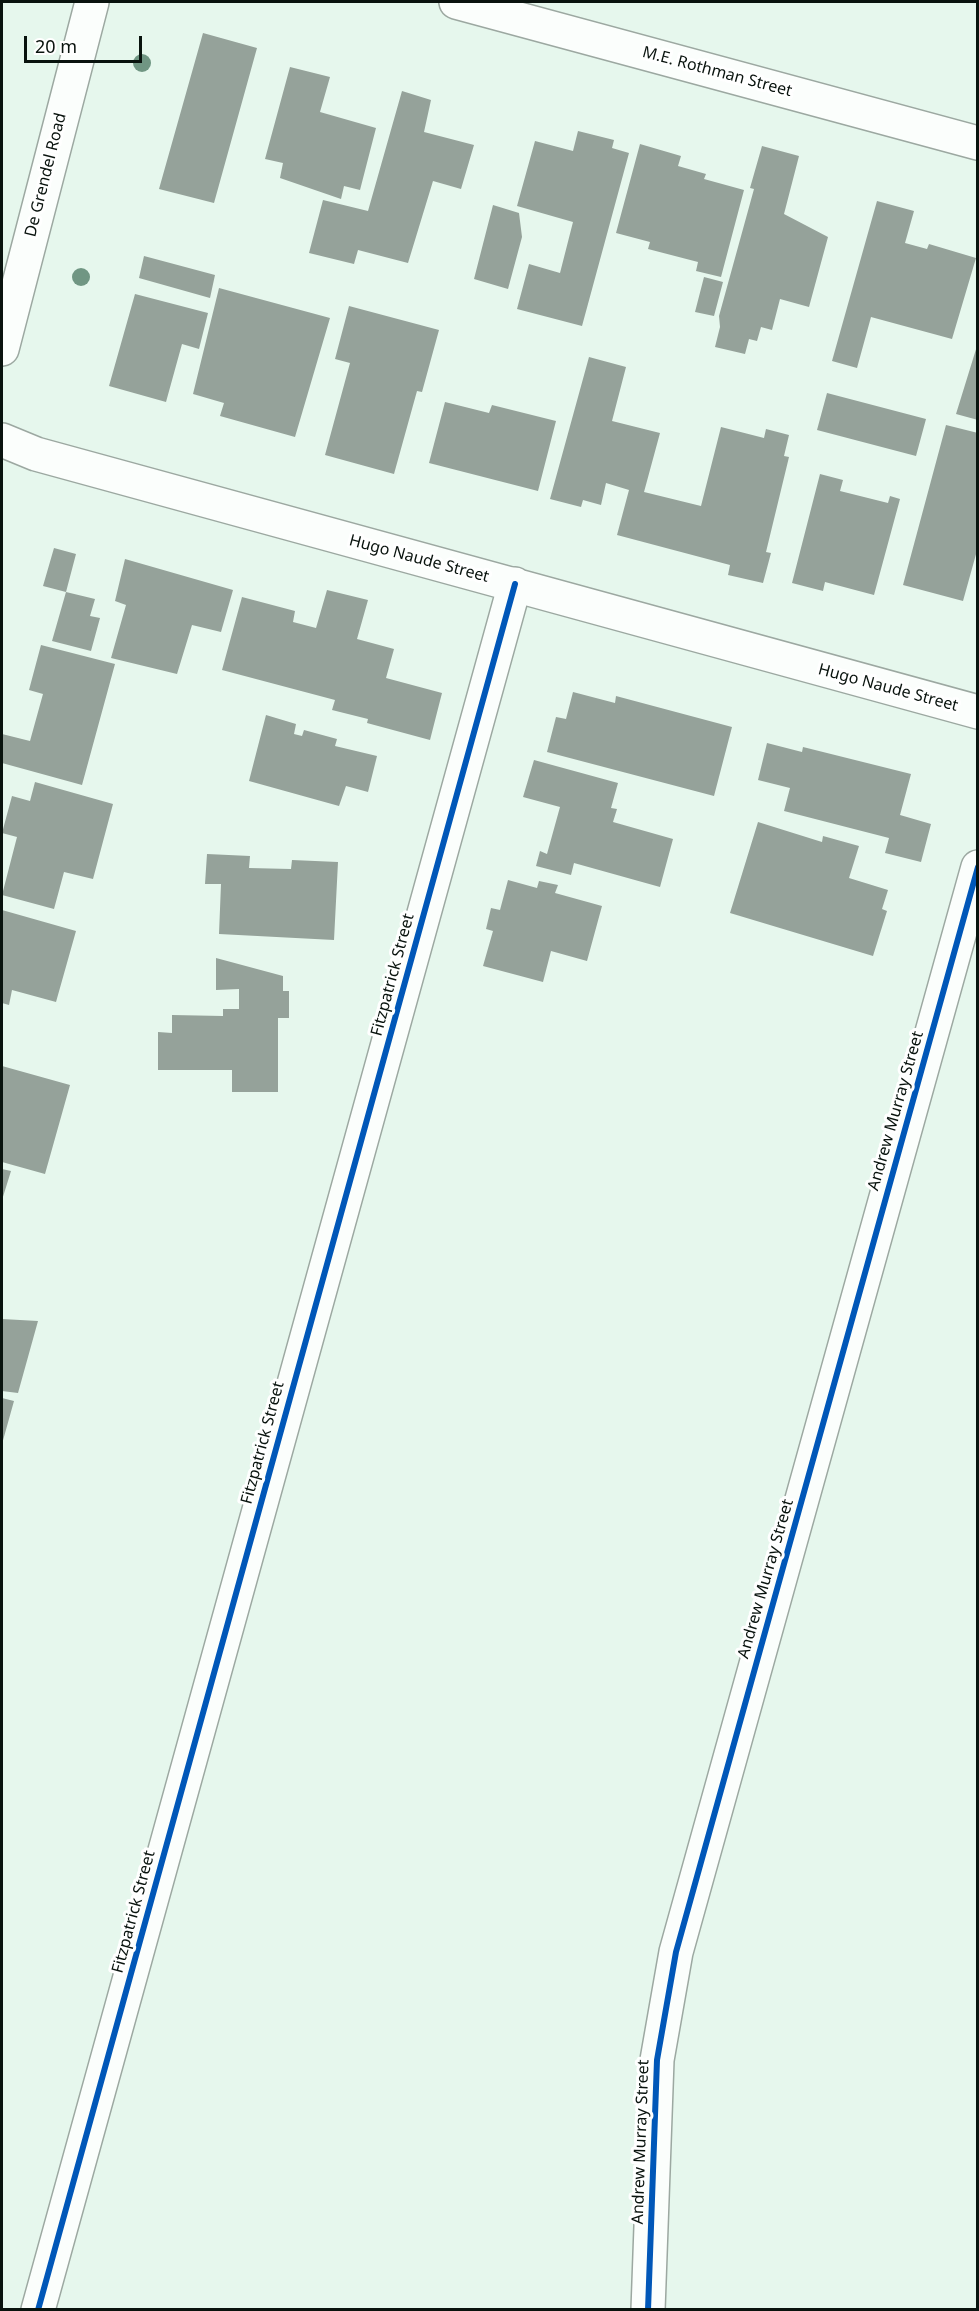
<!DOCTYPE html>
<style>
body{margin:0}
#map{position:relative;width:979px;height:2311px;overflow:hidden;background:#e6f7ed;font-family:"Noto Sans",sans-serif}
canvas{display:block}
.frame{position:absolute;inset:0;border:3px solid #09130e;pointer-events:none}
.scale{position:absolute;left:24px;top:36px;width:118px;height:27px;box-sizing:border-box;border:3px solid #09130e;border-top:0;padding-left:8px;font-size:18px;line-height:21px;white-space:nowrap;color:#09130e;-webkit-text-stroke:4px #fff;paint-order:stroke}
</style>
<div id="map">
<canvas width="979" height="2311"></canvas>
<div class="frame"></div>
<div class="scale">20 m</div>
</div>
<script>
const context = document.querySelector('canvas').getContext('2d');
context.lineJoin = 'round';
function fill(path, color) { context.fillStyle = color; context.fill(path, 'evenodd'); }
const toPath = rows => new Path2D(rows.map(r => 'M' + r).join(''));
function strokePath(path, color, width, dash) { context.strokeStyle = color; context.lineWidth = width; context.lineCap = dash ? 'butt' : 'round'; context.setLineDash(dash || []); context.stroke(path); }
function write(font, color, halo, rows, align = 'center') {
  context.font = font + ' "Noto Sans",sans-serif'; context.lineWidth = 6; context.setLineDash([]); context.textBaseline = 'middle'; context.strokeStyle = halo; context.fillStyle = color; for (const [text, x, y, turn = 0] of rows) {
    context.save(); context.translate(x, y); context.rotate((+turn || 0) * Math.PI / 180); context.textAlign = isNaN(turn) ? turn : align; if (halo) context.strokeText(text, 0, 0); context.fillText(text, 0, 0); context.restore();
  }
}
fill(toPath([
 [203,33,257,48,214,203,159,189],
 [290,67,330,77,320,112,376,128,360,190,344,186,341,199,280,178,283,163,265,159],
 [402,91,431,100,424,132,474,145,461,189,433,181,408,263,358,250,354,264,309,253,323,200,368,211],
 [578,131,614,140,612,148,629,153,582,326,517,309,529,264,560,273,573,222,517,206,535,141,573,151],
 [640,144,681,156,678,166,706,174,704,179,744,190,721,277,696,271,698,262,648,249,650,242,616,233],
 [762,146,799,156,784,214,828,237,809,307,780,299,772,330,761,327,757,341,749,339,745,354,715,347,720,327,719,316,754,189,750,188],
 [877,201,914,211,905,243,927,249,929,244,976,258,952,339,871,317,857,368,832,361],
 [493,205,519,213,522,237,508,289,474,279],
 [144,256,215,275,210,298,139,278],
 [704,277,723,282,714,316,695,312],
 [219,288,330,318,295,437,220,416,224,403,193,394],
 [135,294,208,313,199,349,182,344,166,402,109,386],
 [349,306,439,330,422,392,417,391,394,474,325,455,350,363,335,359],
 [977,346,978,346,978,420,956,414],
 [589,357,626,367,612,421,660,433,644,492,701,506,721,427,764,438,766,429,789,435,784,456,789,457,766,552,771,553,763,583,728,575,730,565,617,535,629,490,606,483,601,505,583,500,581,507,550,499],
 [827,393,926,419,916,456,817,430],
 [445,402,489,413,492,405,556,421,538,491,429,463],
 [946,425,978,433,978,547,963,601,903,585],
 [820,474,843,480,840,491,888,503,890,496,900,499,874,595,825,582,823,591,792,583],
 [54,548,76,554,66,592,95,599,90,616,100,618,91,651,52,641,66,592,43,586],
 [125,559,233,590,221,632,192,625,177,674,111,658,126,605,115,601],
 [327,590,368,600,357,639,394,649,386,678,442,693,430,740,367,723,368,719,332,710,335,700,222,670,242,597,295,611,293,622,316,628],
 [41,645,115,664,82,785,2,763,2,734,30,741,43,694,29,690],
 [573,692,615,703,616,696,732,727,714,796,547,752,556,717,566,719],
 [266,715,296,724,294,734,302,736,304,730,337,739,335,746,377,756,368,792,346,786,339,806,249,781],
 [767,743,802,752,803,747,911,774,900,815,931,824,921,862,885,853,889,838,784,811,790,788,758,780],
 [534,760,618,783,611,808,617,809,613,822,673,839,660,887,574,863,571,875,536,866,540,851,547,854,560,807,523,797],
 [35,782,113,804,93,879,64,872,54,909,2,895,17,837,2,833,12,796,30,801],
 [758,822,822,842,823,836,859,846,849,878,888,890,882,909,887,911,873,956,730,913],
 [207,854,250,856,249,868,291,869,292,860,338,862,334,940,219,934,221,884,205,884],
 [508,880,537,888,539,881,558,885,555,893,602,906,587,961,551,951,543,982,483,966,493,931,486,929,491,908,500,910],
 [2,910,76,931,56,1002,12,990,9,1005,2,1003],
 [216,958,283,976,283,991,289,991,289,1018,278,1018,278,1092,232,1092,232,1070,158,1070,158,1032,172,1033,172,1015,223,1016,223,1009,239,1009,239,989,216,990],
 [2,1066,70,1085,45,1174,2,1162],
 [2,1169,11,1171,2,1200],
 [2,1319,38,1321,18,1393,2,1391],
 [2,1398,14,1401,2,1444]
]), '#95a29a');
const minor = toPath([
 [456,2,978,143],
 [2,349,92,2],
 [2,440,36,454,978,712],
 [38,2310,515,584],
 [648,2310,657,2060,676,1952,978,867]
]);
strokePath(minor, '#9ca8a1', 36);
strokePath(minor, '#fbfefc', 33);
strokePath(toPath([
 [38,2310,515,584],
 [648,2310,657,2060,676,1952,978,867]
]), '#0057b8', 6);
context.fillStyle = '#709683';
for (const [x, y] of [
 [142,63],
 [81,277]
]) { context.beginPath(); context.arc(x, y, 9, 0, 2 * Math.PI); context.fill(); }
write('16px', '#09130e', '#fff', [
 ["M.E. Rothman Street",717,72,15],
 ["De Grendel Road",46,175,-76],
 ["Hugo Naude Street",419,559,15],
 ["Hugo Naude Street",888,688,15],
 ["Fitzpatrick Street",393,975,-75],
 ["Andrew Murray Street",896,1111,-74],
 ["Fitzpatrick Street",263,1443,-75],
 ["Andrew Murray Street",766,1579,-74],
 ["Fitzpatrick Street",134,1912,-75],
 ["Andrew Murray Street",641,2142,-88]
]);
</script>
